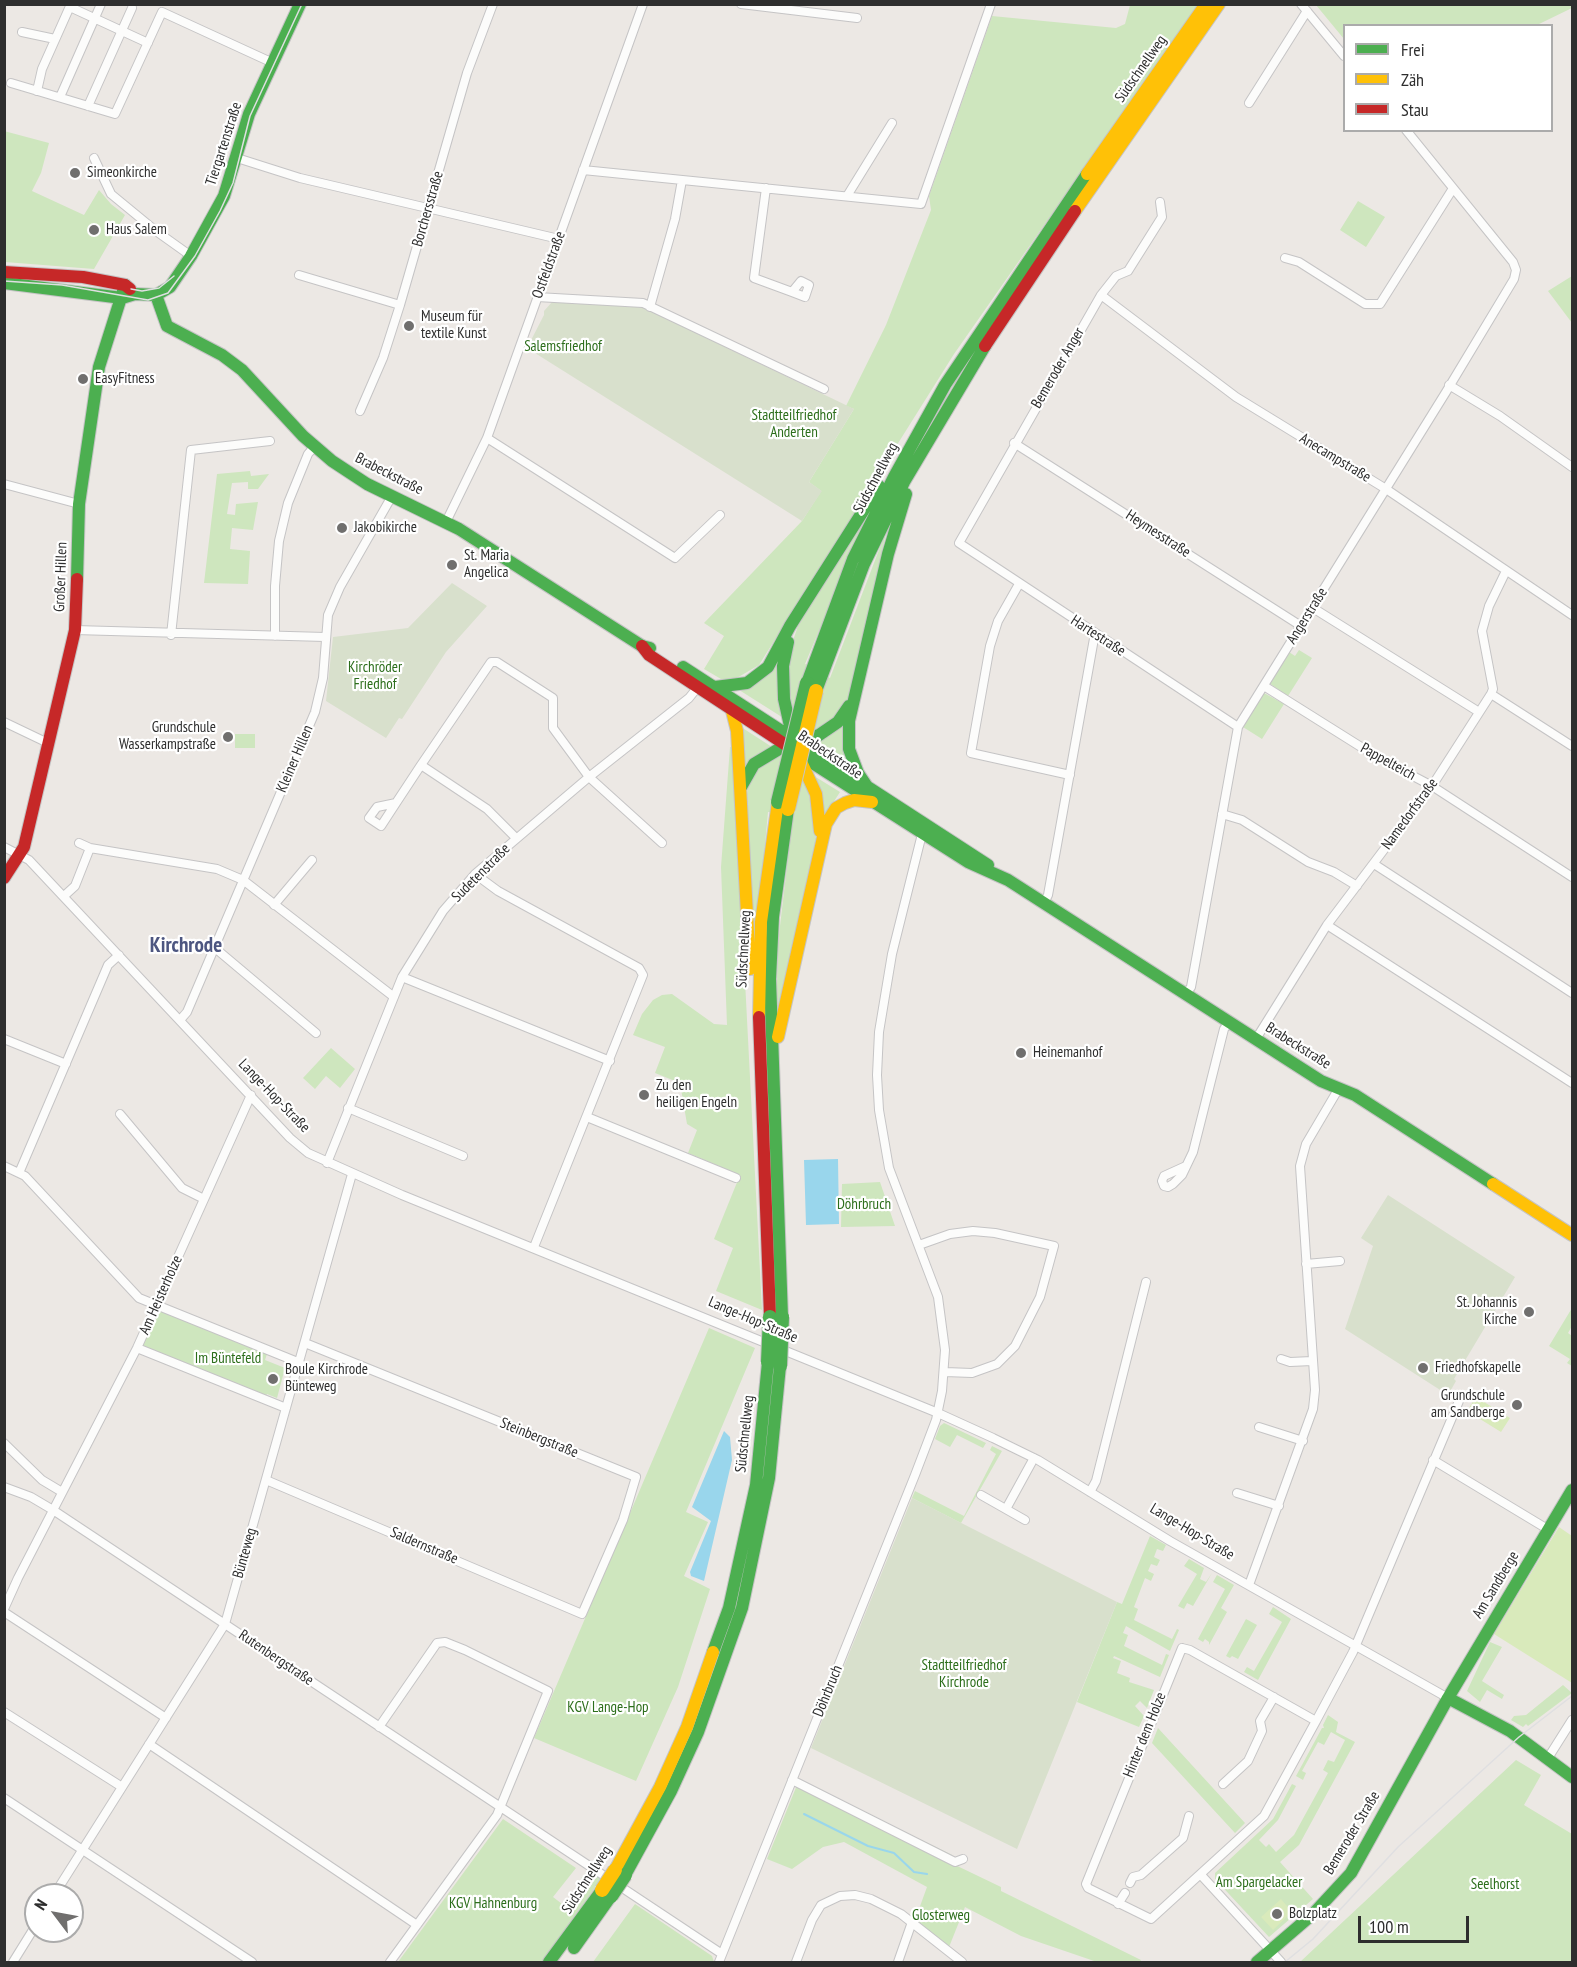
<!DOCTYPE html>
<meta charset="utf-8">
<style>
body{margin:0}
#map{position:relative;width:1577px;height:1967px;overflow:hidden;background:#ece8e4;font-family:"PT Sans Narrow",sans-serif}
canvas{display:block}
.frame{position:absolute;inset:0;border:6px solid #2e2e2e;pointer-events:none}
.legend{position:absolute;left:1343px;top:24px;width:210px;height:108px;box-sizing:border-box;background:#fff;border:2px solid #ababab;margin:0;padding:8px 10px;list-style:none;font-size:18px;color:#2e2e2e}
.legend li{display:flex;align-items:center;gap:12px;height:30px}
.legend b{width:30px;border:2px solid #ababab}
.north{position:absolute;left:24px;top:1883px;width:60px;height:60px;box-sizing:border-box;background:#fff;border:2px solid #ababab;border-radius:50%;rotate:302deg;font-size:16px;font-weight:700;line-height:24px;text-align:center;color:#2e2e2e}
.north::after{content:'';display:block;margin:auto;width:21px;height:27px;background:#706f6e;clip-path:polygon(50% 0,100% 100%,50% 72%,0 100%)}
.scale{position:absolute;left:1358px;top:1916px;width:111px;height:27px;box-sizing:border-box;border:3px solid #2e2e2e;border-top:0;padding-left:8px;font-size:18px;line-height:21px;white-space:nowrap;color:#2e2e2e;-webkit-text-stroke:4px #fff;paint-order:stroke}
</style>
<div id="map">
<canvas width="1577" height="1967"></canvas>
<div class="frame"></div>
<ul class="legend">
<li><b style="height:8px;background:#4caf50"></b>Frei</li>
<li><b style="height:8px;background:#ffc107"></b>Zäh</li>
<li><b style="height:8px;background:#c62828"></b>Stau</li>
</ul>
<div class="north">N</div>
<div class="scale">100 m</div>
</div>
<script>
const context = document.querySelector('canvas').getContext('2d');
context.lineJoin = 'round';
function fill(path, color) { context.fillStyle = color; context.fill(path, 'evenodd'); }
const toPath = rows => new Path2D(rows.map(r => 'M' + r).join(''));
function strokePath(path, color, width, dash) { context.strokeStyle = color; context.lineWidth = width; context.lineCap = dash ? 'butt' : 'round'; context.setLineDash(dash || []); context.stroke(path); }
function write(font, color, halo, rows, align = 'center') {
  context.font = font + ' "PT Sans Narrow",sans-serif'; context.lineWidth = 4.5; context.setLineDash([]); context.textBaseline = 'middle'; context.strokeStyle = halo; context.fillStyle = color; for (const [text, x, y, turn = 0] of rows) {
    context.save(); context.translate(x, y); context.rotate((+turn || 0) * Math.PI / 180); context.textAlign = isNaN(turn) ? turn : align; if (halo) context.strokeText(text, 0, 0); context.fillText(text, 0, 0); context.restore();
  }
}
fill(toPath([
 [1572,4,1572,8,1537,25,1344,26,1344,39,1316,5],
 [1130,5,1198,5,954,354,759,665,735,679,721,679,704,669,724,636,704,623,802,521,821,491,809,482,854,409,846,406,886,325,931,210,929,196,992,16,1116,28,1125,24],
 [4,131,49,143,41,173,32,191,84,215,99,190,111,204,125,215,94,269,5,262],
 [1358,201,1385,217,1366,247,1340,230],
 [1572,276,1572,323,1548,291],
 [250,471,251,476,269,474,258,489,248,489,248,482,232,483,227,514,235,515,236,504,258,502,253,530,232,528,230,549,250,551,248,584,204,583,217,474],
 [875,498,805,664,817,668,816,673,830,678,887,529,849,696,841,713,814,732,792,712,789,701,790,649,798,626],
 [1299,650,1312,658,1288,696,1269,683,1289,652,1295,656],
 [780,653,785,719,736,688],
 [1264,693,1284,704,1262,739,1243,727],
 [841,724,849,763,814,739],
 [741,727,772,747,743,773],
 [235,734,255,734,255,748,235,748],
 [730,747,733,748,762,1310,716,1291,733,1248,714,1239,740,1175,688,1153,697,1130,687,1124,680,1083,655,1073,665,1047,633,1035,642,1014,653,1000,662,995,672,994,714,1024,727,1025,721,867],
 [781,755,807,781,816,839,776,1017,778,943,793,815,768,812,754,963,747,794,748,784,761,765],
 [814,776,840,792,824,817],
 [331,1048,355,1069,340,1088,326,1076,315,1089,303,1078],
 [880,1182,895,1226,841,1227,842,1184],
 [160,1308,267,1354,265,1360,285,1368,277,1398,267,1394,266,1396,140,1347],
 [1572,1308,1572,1326,1568,1333,1572,1336,1572,1366,1567,1363,1570,1359,1549,1346],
 [709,1328,755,1348,686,1512,708,1522,684,1576,710,1589,678,1687,636,1781,534,1738],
 [944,1423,986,1443,983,1448,957,1435,950,1447,935,1439,940,1426],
 [992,1446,1002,1451,961,1523,912,1498,915,1491,964,1516,996,1454,990,1450],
 [1150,1536,1166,1545,1163,1551,1157,1549,1154,1557,1160,1560,1157,1566,1151,1564,1148,1571,1154,1574,1151,1581,1145,1578,1134,1607,1138,1609,1134,1620,1172,1639,1177,1629,1179,1630,1170,1651,1126,1626,1123,1633,1128,1635,1124,1646,1162,1665,1166,1654,1169,1655,1160,1677,1114,1656,1113,1658,1121,1661,1117,1673,1130,1678,1129,1682,1154,1690,1147,1708,1140,1701,1135,1706,1144,1716,1139,1727,1077,1702,1117,1602,1122,1604],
 [1189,1559,1204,1568,1200,1579,1206,1582,1212,1573,1193,1606,1187,1603,1184,1609,1178,1606,1197,1574,1184,1566],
 [1217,1575,1234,1585,1221,1608,1227,1612,1209,1645,1209,1642,1205,1639,1203,1642,1198,1639,1225,1589,1213,1582],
 [1273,1607,1291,1619,1258,1680,1244,1672,1247,1667,1254,1671,1282,1622,1269,1614],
 [1246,1619,1257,1625,1238,1659,1232,1656,1230,1658,1226,1656],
 [1490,1642,1502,1647,1482,1681,1504,1695,1502,1699,1487,1690,1480,1702,1467,1691],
 [1563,1685,1572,1693,1528,1726,1526,1724,1523,1727,1511,1720,1514,1716,1526,1715],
 [1328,1715,1338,1722,1336,1732,1355,1742,1299,1845,1280,1862,1313,1899,1269,1937,1215,1879,1215,1873,1273,1819,1292,1784,1296,1786,1278,1820,1259,1840,1266,1847,1269,1844,1276,1852,1294,1835,1328,1773,1323,1770,1328,1760,1334,1762,1345,1740,1331,1732,1324,1745,1318,1742,1302,1771,1306,1773,1303,1780,1296,1776,1322,1728,1324,1728,1323,1725],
 [1158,1728,1245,1823,1235,1833,1152,1743],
 [1516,1760,1541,1775,1524,1805,1572,1834,1572,1962,1300,1962],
 [799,1780,952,1855,949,1862,1001,1887,1001,1891,1141,1960,1140,1962,1097,1962,1021,1936,965,1907,949,1947,915,1920,927,1887,844,1842,823,1847,792,1869,767,1859],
 [503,1819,576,1868,553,1897,566,1907,583,1883,581,1878,588,1871,601,1879,542,1962,398,1962],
 [635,1904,712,1956,714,1962,593,1962]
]), '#cee6be');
fill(toPath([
 [552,302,640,306,854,409,809,482,822,491,802,521,527,348,544,315,544,311],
 [452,583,487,606,446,652,402,719,399,718,386,738,326,701,333,637,408,628],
 [1388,1195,1515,1277,1454,1379,1456,1381,1448,1395,1345,1329,1373,1246,1361,1238],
 [912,1498,1117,1602,1017,1849,811,1748]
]), '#d8e0cc');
fill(toPath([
 [1476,1397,1510,1418,1501,1432,1467,1411],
 [1559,1527,1572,1536,1572,1683,1494,1634],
 [1281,1899,1292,1912,1273,1930,1261,1917]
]), '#d9eabb');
fill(toPath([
 [838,1159,839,1224,806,1225,804,1160],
 [724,1431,730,1437,732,1460,704,1581,691,1576,690,1572,711,1521,692,1507]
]), '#99d6ec');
strokePath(toPath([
 [804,1814,868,1846,894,1853,914,1872,927,1874]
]), '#99d6ec', 2);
const street = toPath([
 [741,4,857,18],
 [1301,4,1344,56],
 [70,7,148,43],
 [22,32,55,39],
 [11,83,115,114,162,12,273,63],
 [37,91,42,69,71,4],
 [60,97,101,4],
 [1249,103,1307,11],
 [88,106,132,8],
 [94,158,111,194,156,231,191,256],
 [237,158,300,178,559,239],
 [583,170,921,204,991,4],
 [766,188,754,278,792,292,805,297,809,285,801,281,792,292],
 [847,196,892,123],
 [1160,202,1162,217,1128,271,1116,276,1101,295,959,543,1238,727],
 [1285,258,1299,262,1365,304,1380,304,1452,190],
 [299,275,400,305],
 [1101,295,1236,397,1386,489,1572,615],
 [537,297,643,303,824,389],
 [650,307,675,219,682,180],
 [1449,385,1500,416,1572,467],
 [360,411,383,358,400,305,467,73,493,4],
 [487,438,675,558,720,515],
 [1014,443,1301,626],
 [4,484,79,504],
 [446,522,487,438,643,4],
 [1019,584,998,621,990,646,971,753,1070,775],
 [1313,608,1479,712],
 [75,630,325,637],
 [171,635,191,450,270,441],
 [275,636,275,586,279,541,288,503,308,454,314,447],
 [1264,686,1377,757,1432,786,1572,877],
 [1491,694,1572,746],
 [4,722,50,744],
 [396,803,381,826,369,818,377,807,396,803,421,765],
 [1222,814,1242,820,1308,862,1334,872,1357,886],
 [516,838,487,809,421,765,491,662,497,662,553,698,553,728,589,777,662,843],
 [79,843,90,848],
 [4,847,29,860,290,1138,308,1153,402,1195,938,1413,993,1438,1038,1460,1170,1541,1448,1698],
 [1374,864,1572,993],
 [475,874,498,891,639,968,643,975,534,1247],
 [64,896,75,886,90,848,217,869,243,880,394,997],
 [1044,903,1048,895,1095,633],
 [274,905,312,860],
 [1327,925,1572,1083],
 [215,948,316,1033],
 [402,977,610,1061],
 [1186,994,1191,987,1238,727,1446,392,1514,279,1516,270,1513,262,1406,130],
 [180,1020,187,1012,315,712,323,678,328,615,340,587,392,496],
 [4,1039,66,1064],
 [1256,1039,1327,925,1432,786,1491,694,1493,689,1482,631,1489,606,1506,571],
 [348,1108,463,1156],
 [120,1114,182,1188,204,1199],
 [587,1117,736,1178],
 [327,1163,402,977,443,911,475,874,589,777,689,698,701,683],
 [4,1166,25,1176,139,1298,300,1363],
 [1186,1166,1164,1176,1162,1181,1164,1186,1168,1187,1173,1184,1182,1175,1193,1152,1224,1029,1229,1022],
 [19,1173,108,965,119,955],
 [919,1245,950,1234,973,1231,995,1233,1054,1246,1040,1297,1015,1346,997,1364,972,1373,945,1372],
 [1306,1264,1340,1261],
 [137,1348,286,1408],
 [1281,1359,1290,1362,1312,1361],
 [1259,1427,1303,1441],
 [4,1443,42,1480,62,1492],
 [1433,1460,1549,1530],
 [266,1480,582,1614,623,1520,636,1477,305,1343],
 [4,1487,31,1497,53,1510,722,1954],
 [1090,1492,1096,1481,1146,1282],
 [1237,1493,1279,1506],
 [981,1495,1025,1520],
 [1006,1509,1034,1458],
 [1249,1585,1313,1409,1315,1390,1300,1166,1306,1144,1339,1088],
 [4,1609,18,1578,137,1348,251,1095],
 [4,1612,166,1718],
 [1182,1648,1190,1650,1316,1721,1264,1816,1151,1919,1088,1888,1086,1884,1182,1648],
 [4,1712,122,1787],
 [1316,1721,1353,1652,1459,1401],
 [379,1727,437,1643,445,1642,465,1650,548,1691,497,1815,390,1962],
 [149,1744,417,1925],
 [1548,1758,1572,1720],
 [792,1780,955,1862,963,1859],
 [1223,1784,1248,1761,1262,1731,1260,1721,1274,1697],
 [4,1798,252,1962],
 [1201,1875,1281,1962],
 [1130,1883,1133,1877,1141,1875,1183,1838,1189,1816],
 [54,1895,225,1624,352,1174],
 [1118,1904,1125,1893],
 [13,1962,36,1925],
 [719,1962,915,1475,936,1420,942,1391,945,1350,938,1297,889,1168,879,1110,877,1075,879,1032,892,954,923,830],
 [796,1962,812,1920,821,1905,840,1896,855,1895,871,1899,901,1914,962,1962],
 [898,1962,912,1922]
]);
const fast = toPath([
 [4,283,122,298,135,294,156,295,170,287,191,256,224,196,249,114,300,4],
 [156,295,167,326,222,355,242,370,303,436,332,461,367,484,459,529,642,646,650,648],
 [77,579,79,504,99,367,125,285],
 [788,642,783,666,784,699,790,726,808,762],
 [683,667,988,865],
 [807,683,853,559,894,477,945,385,1087,174],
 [715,687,747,683,768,667,790,626,879,486],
 [816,691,864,564,904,482,985,346],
 [780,741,793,744,819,735,838,722,849,706],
 [803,757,968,862,1008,880,1321,1081,1355,1095,1493,1184],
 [741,787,754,764,779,749,795,746],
 [868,788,858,773,849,749,849,721,888,554,906,494],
 [782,1317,770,979,773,917,788,809],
 [713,1652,729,1608,756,1485,768,1362],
 [1448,1698,1510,1731,1572,1777],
 [625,1875,671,1791,698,1732,742,1608,769,1478,780,1366],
 [574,1948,611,1896],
 [549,1962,602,1890],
 [1257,1962,1314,1913,1351,1873,1448,1698,1572,1490]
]);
const slow = toPath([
 [1087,174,1206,4],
 [1075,211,1219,4],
 [732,711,737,731,750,969],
 [798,755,816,794,820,831],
 [759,1017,761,922,778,802],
 [778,1037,826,824,836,808,845,803,854,800,872,802],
 [1493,1184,1572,1235],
 [615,1870,660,1787,687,1727,713,1652]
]);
const jam = toPath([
 [4,272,83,277,125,285,130,289],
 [985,346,1075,211],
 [642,646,649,655,786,745],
 [4,878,24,847,75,630,77,579],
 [759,1017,770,1317]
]);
strokePath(street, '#c5c4c5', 10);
strokePath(fast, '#c5c4c5', 14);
strokePath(slow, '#c5c4c5', 14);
strokePath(jam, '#c5c4c5', 14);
strokePath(street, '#fcfcfb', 8);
strokePath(fast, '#4caf50', 12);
strokePath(slow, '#ffc107', 12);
strokePath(jam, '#c62828', 12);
strokePath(toPath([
 [4,281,62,285,148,300,168,293,195,256,220,211,233,183,250,116,302,4],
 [131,289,142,291,159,288,174,276],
 [1285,1962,1313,1939,1398,1847,1519,1737,1572,1696]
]), '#dfdfe1', 1.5);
const fastBridge = toPath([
 [778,802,807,683],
 [768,1362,770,1317],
 [780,1366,782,1317],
 [611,1896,625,1875]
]);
const slowBridge = toPath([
 [788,809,816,691],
 [602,1890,615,1870]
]);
strokePath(fastBridge, '#c6c5c4', 16, []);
strokePath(slowBridge, '#c6c5c4', 16, []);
strokePath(fastBridge, '#4caf50', 14);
strokePath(slowBridge, '#ffc107', 14);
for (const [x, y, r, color] of [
 [75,173,6,"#706f6e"],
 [94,230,6,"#706f6e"],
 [409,326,6,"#706f6e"],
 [83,379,6,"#706f6e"],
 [342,528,6,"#706f6e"],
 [452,565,6,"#706f6e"],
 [228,737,6,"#706f6e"],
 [1021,1053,6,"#706f6e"],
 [644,1095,6,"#706f6e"],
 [1529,1312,6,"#706f6e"],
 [1423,1368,6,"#706f6e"],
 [273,1379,6,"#706f6e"],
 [1517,1405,6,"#706f6e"],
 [1277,1914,6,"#706f6e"]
]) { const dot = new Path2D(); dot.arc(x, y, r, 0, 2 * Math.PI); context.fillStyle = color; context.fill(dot); strokePath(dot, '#fff', 2); }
write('15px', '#2e2e2e', '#fff', [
 ["Südschnellweg",1141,69,-55],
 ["Tiergartenstraße",224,144,-72],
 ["Borchersstraße",428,209,-74],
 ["Ostfeldstraße",549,265,-70],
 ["Bemeroder Anger",1058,368,-60],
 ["Anecampstraße",1335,458,31],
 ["Brabeckstraße",389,474,27],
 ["Südschnellweg",876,478,-62],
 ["Heymesstraße",1158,534,33],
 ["Großer Hillen",61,577,-88],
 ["Angerstraße",1307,616,-58],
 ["Hartestraße",1098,636,33],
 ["Brabeckstraße",830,755,34],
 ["Kleiner Hillen",295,759,-67],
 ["Pappelteich",1388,762,29],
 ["Namedorfstraße",1410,814,-54],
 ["Sudetenstraße",481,873,-45],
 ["Südschnellweg",744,949,-87],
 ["Brabeckstraße",1298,1046,32],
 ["Lange-Hop-Straße",274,1096,46],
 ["Am Heisterholze",161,1295,-66],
 ["Lange-Hop-Straße",753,1320,23],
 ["Südschnellweg",745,1434,-84],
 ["Steinbergstraße",539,1438,22],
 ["Lange-Hop-Straße",1192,1532,31],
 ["Saldernstraße",424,1546,23],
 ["Bünteweg",245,1553,-74],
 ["Am Sandberge",1496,1585,-59],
 ["Rutenbergstraße",276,1658,34],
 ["Döhrbruch",828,1691,-68],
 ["Hinter dem Holze",1145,1735,-68],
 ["Bemeroder Straße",1352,1833,-59],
 ["Südschnellweg",587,1880,-57]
]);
write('15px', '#2e2e2e', '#fff', [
 ["Simeonkirche",87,173],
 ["Haus Salem",106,230],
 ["Museum für",421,317],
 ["textile Kunst",421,334],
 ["EasyFitness",95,379],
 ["Jakobikirche",354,528],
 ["St. Maria",464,556],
 ["Angelica",464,573],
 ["Grundschule",216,728,"right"],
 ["Wasserkampstraße",216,745,"right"],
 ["Heinemanhof",1033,1053],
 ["Zu den",656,1086],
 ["heiligen Engeln",656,1103],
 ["St. Johannis",1517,1303,"right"],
 ["Kirche",1517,1320,"right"],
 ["Friedhofskapelle",1435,1368],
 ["Boule Kirchrode",285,1370],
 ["Bünteweg",285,1387],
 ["Grundschule",1505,1396,"right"],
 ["am Sandberge",1505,1413,"right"],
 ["Bolzplatz",1289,1914]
], 'left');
write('15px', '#2c6e1b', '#fff', [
 ["Salemsfriedhof",563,347],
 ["Stadtteilfriedhof",794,416],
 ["Anderten",794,433],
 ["Kirchröder",375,668],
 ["Friedhof",375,685],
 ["Döhrbruch",864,1205],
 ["Im Büntefeld",228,1359],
 ["Stadtteilfriedhof",964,1666],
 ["Kirchrode",964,1683],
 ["KGV Lange-Hop",608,1708],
 ["Am Spargelacker",1259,1883],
 ["Seelhorst",1495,1885],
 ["KGV Hahnenburg",493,1904],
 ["Glosterweg",941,1916]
]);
write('bold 21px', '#4d5680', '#fff', [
 ["Kirchrode",186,946]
]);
</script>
